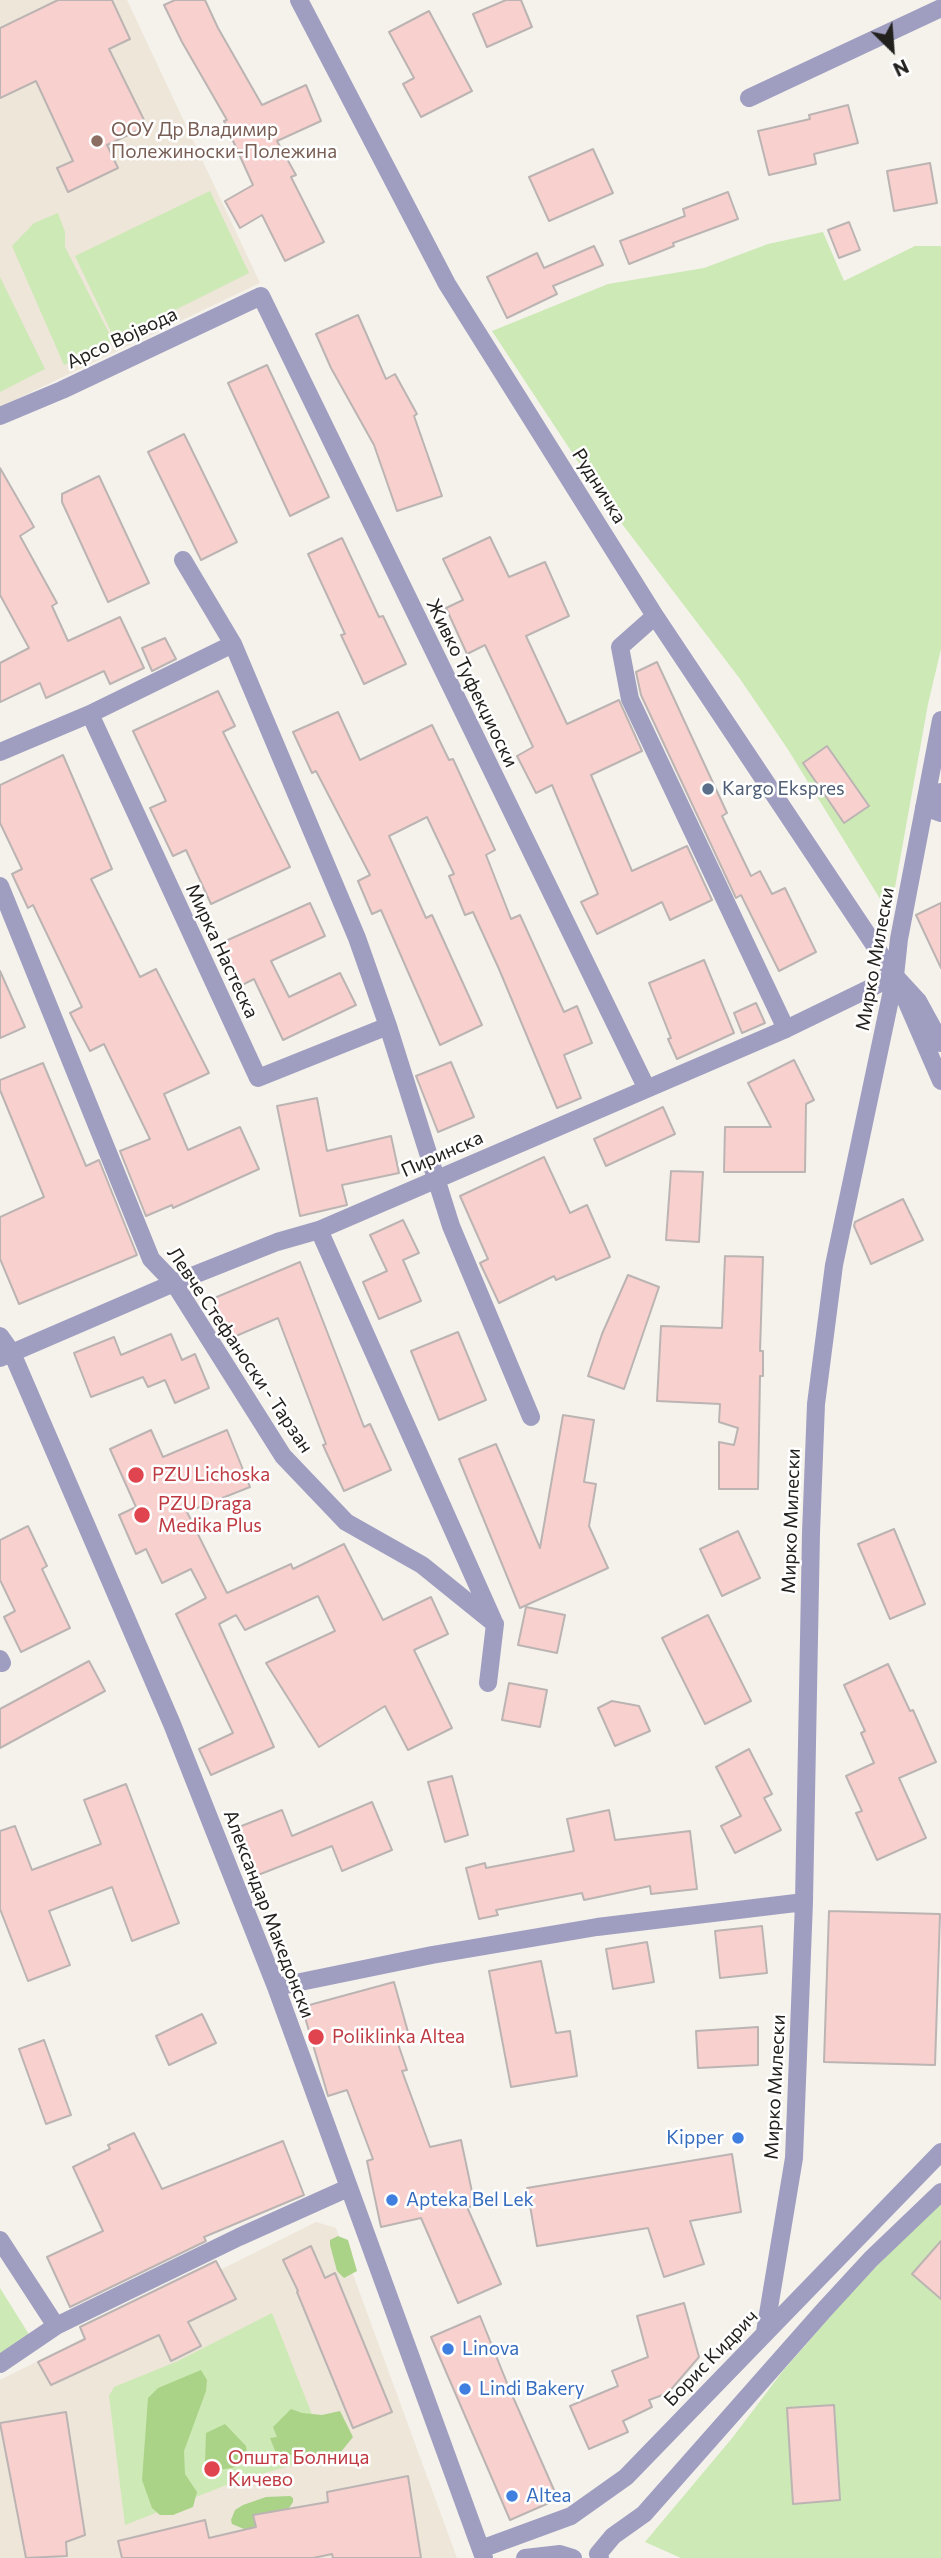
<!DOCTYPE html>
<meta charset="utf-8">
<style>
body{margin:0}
#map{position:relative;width:941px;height:2558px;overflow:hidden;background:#f5f2ec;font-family:Commissioner,sans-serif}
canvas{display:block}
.north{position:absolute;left:857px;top:14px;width:70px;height:70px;-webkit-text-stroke:5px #fff;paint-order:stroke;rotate:155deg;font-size:19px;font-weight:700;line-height:28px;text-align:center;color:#22211e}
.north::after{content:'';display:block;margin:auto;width:24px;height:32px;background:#22211e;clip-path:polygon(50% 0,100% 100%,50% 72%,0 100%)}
</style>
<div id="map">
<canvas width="941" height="2558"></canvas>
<div class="north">N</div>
</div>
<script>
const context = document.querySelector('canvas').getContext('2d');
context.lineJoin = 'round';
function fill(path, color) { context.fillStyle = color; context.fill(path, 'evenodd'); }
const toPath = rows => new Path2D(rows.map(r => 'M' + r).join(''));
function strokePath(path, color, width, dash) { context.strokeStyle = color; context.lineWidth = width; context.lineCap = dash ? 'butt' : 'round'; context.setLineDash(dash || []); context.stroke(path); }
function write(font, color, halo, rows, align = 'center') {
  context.font = font + ' Commissioner,sans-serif'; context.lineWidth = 5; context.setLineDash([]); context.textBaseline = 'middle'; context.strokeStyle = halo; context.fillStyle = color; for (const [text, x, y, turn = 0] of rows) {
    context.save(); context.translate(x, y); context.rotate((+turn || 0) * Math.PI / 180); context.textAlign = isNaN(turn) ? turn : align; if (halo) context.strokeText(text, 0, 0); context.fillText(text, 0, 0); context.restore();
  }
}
fill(toPath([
 [0,0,127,0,260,283,0,407],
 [316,2222,336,2228,457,2558,0,2558,0,2380]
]), '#ede6d9');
fill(toPath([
 [210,191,249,273,115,340,75,256],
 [58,213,65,232,65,247,113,341,64,365,12,246,34,223],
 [823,232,844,281,915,246,941,246,941,649,928,704,890,915,787,748,740,679,600,495,492,331,608,284,704,268,768,244],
 [0,277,45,369,0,392],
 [941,2199,941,2558,681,2558,645,2542,733,2437,782,2372,848,2296],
 [0,2288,30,2336,0,2355],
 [272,2313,322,2440,325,2450,323,2457,239,2480,125,2525,109,2396,114,2387,178,2361]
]), '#cde9b5');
fill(toPath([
 [338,2236,348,2240,357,2271,344,2278,337,2271,330,2245,330,2240],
 [201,2370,207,2380,206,2391,184,2451,185,2474,197,2492,193,2507,173,2515,160,2515,152,2508,142,2480,148,2398,158,2388],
 [291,2409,302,2413,322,2415,340,2411,353,2437,340,2453,316,2457,310,2455,289,2455,281,2466,270,2438,277,2437,273,2427],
 [225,2424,246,2446,248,2462,232,2468,217,2470,205,2463,206,2433],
 [290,2496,293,2498,293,2502,289,2508,258,2516,254,2528,249,2531,232,2524,231,2520,235,2510,243,2505,266,2497]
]), '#aad387');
const building = toPath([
 [58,0,112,0,130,39,109,49,147,126,107,145,118,168,68,192,57,168,73,161,36,81,0,98,0,28,58,0],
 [175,0,205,0,218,28,262,105,306,85,321,121,277,141,296,175,291,177,324,242,285,261,262,215,240,228,225,201,253,185,224,121,227,120,182,42,164,5,175,0],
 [506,0,521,0,532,27,487,47,473,14,506,0],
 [429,11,472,91,421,117,403,84,414,78,389,32,429,11],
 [848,105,858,143,814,154,816,164,769,175,758,131,810,119,809,115,848,105],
 [593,149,613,193,549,221,529,177,593,149],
 [930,163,937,203,894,211,887,171,930,163],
 [728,192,738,219,673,243,674,246,629,264,620,241,685,216,683,209,728,192],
 [849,222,860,250,839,258,828,230,849,222],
 [594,246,603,265,553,286,557,294,507,318,487,277,537,253,544,268,594,246],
 [358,315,386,379,395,374,417,414,414,416,442,496,397,511,374,445,331,368,316,334,358,315],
 [267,365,329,497,290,516,228,383,267,365],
 [184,434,237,542,201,560,148,452,184,434],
 [0,468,34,527,20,536,57,603,52,606,68,641,120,617,144,668,110,684,104,671,46,698,40,683,0,702,0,663,29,648,0,595,0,468],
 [99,476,149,583,108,602,62,502,62,494,99,476],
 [490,537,509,577,545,562,569,616,526,636,567,724,619,700,642,751,591,775,632,871,687,846,712,900,670,920,662,902,597,934,581,902,598,894,552,785,536,793,517,756,533,747,485,645,467,654,446,608,463,600,443,559,490,537],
 [342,538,379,617,383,616,406,664,364,684,341,635,345,634,308,554,342,538],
 [165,638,176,659,152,671,142,648,165,638],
 [657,662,727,813,722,816,751,876,760,871,772,894,785,888,816,952,779,971,741,895,736,898,641,695,636,672,657,662],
 [218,691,235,726,223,732,290,867,211,904,186,850,173,856,150,808,166,801,133,731,218,691],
 [338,712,360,760,432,725,449,760,453,759,495,850,486,855,511,919,520,915,564,1012,577,1006,592,1043,564,1055,581,1098,557,1108,499,969,473,912,465,915,449,876,454,874,427,817,389,836,426,918,432,915,482,1025,440,1045,381,910,372,914,358,881,370,875,316,771,312,773,293,732,338,712],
 [827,746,869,806,844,823,803,763,827,746],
 [63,755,112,869,91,879,140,977,156,969,209,1073,164,1094,188,1150,240,1127,259,1169,173,1208,172,1205,146,1216,120,1151,150,1139,104,1044,90,1051,70,1013,82,1007,33,905,28,908,12,874,22,869,0,823,0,785,63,755],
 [310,903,325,936,271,961,289,997,340,973,356,1005,283,1040,254,979,240,986,219,944,310,903],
 [941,903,941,968,916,915,941,903],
 [704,960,734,1033,677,1059,668,1039,671,1038,649,983,704,960],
 [0,971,25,1027,0,1038,0,971],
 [756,1003,765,1023,742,1033,734,1013,756,1003],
 [794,1060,814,1100,806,1104,805,1172,724,1172,725,1127,771,1127,748,1083,794,1060],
 [451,1062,474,1117,438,1132,416,1076,451,1062],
 [43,1063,86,1166,99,1160,137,1255,19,1304,0,1259,0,1217,44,1197,0,1090,0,1080,43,1063],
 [317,1098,327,1151,391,1136,399,1173,342,1185,347,1205,300,1216,277,1106,317,1098],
 [663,1107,675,1134,606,1166,594,1139,663,1107],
 [544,1157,570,1213,587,1205,610,1257,556,1280,554,1276,499,1303,480,1263,488,1259,460,1196,544,1157],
 [671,1171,703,1172,699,1242,666,1240,671,1171],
 [903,1199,923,1240,871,1264,854,1226,855,1222,903,1199],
 [403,1220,419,1253,403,1260,421,1301,379,1319,363,1282,387,1271,370,1235,403,1220],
 [725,1256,763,1257,760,1351,763,1351,763,1376,760,1376,758,1489,719,1489,719,1442,734,1445,738,1428,719,1422,720,1404,657,1401,661,1326,722,1328,725,1256],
 [300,1262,364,1427,370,1424,391,1470,344,1491,323,1445,326,1444,278,1318,229,1339,212,1299,300,1262],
 [628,1275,659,1287,624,1389,588,1376,602,1334,628,1275],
 [458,1332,486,1400,439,1420,411,1351,458,1332],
 [171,1334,182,1360,195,1354,209,1388,175,1403,165,1380,148,1387,143,1377,91,1397,74,1353,114,1337,121,1355,171,1334],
 [563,1415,594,1420,584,1482,596,1484,589,1526,608,1568,520,1608,459,1459,496,1444,540,1548,563,1415],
 [151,1430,163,1457,227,1430,250,1487,187,1512,227,1593,291,1564,293,1569,344,1544,383,1620,431,1597,448,1634,414,1650,452,1728,408,1750,385,1706,319,1747,266,1663,335,1631,318,1596,245,1630,236,1615,219,1624,274,1747,211,1775,199,1749,233,1733,176,1614,206,1598,191,1569,162,1583,146,1549,136,1554,119,1515,136,1507,110,1449,151,1430],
 [28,1526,47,1566,42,1569,70,1628,21,1652,4,1617,15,1611,0,1580,0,1540,28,1526],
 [894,1529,925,1604,890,1619,858,1544,894,1529],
 [738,1531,760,1578,722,1596,700,1549,738,1531],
 [526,1607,565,1615,557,1653,518,1645,526,1607],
 [708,1615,751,1701,705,1724,662,1638,708,1615],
 [89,1661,105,1691,0,1748,0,1709,89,1661],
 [888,1664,910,1711,913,1710,936,1762,899,1778,926,1838,877,1860,856,1813,862,1811,846,1776,874,1763,861,1733,865,1731,844,1685,888,1664],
 [509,1683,547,1690,540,1727,502,1720,509,1683],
 [612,1701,639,1706,650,1731,615,1746,598,1708,612,1701],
 [749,1749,772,1794,764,1798,781,1830,735,1853,721,1826,741,1816,716,1767,749,1749],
 [452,1776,468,1835,445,1842,428,1782,452,1776],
 [126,1784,179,1923,132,1941,112,1887,49,1911,70,1965,28,1981,0,1909,0,1831,15,1826,32,1870,101,1844,84,1800,126,1784],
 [372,1802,392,1850,342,1871,332,1846,258,1875,239,1827,282,1810,292,1836,372,1802],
 [609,1810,615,1840,690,1831,697,1889,651,1894,650,1886,584,1900,582,1893,496,1910,498,1915,479,1919,466,1868,485,1863,486,1868,574,1851,567,1819,609,1810],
 [829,1911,940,1914,935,2065,824,2062,829,1911],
 [762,1926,767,1973,720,1978,715,1931,762,1926],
 [647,1942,654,1982,613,1989,606,1949,647,1942],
 [541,1961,556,2033,570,2031,577,2076,511,2087,489,1971,541,1961],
 [394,1982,408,2032,395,2035,407,2070,402,2071,430,2147,461,2140,475,2206,467,2207,501,2284,458,2303,421,2218,381,2227,367,2161,373,2159,347,2090,328,2096,302,2007,394,1982],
 [202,2014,216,2043,169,2065,156,2036,202,2014],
 [758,2027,758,2065,698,2068,696,2031,758,2027],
 [44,2040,71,2115,46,2124,19,2049,44,2040],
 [134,2133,162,2189,283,2141,304,2195,204,2237,206,2241,70,2307,47,2257,103,2231,73,2167,110,2149,108,2145,134,2133],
 [732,2154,741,2212,690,2221,704,2264,664,2277,648,2228,537,2246,527,2188,732,2154],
 [941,2241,941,2299,912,2274,941,2241],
 [311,2246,325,2278,335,2273,392,2412,353,2428,297,2292,298,2291,283,2260,311,2246],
 [216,2261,236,2299,188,2322,201,2346,171,2361,159,2335,51,2385,38,2362,85,2339,80,2327,216,2261],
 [684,2303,699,2357,668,2393,649,2400,652,2407,623,2421,628,2432,589,2449,570,2406,618,2386,612,2371,648,2357,637,2316,684,2303],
 [480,2316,509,2388,558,2499,510,2520,431,2337,480,2316],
 [834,2405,840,2500,793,2504,787,2408,834,2405],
 [66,2412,85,2535,66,2542,67,2556,26,2558,0,2423,66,2412],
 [408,2476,421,2558,333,2558,332,2554,313,2558,122,2558,118,2541,205,2520,209,2538,256,2527,253,2515,328,2502,327,2492,408,2476]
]);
fill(building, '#f8d1ce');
strokePath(building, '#bbb4b3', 2);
strokePath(toPath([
 [299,0,447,284,655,616,895,976,918,1001,941,1043],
 [749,98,941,8],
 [0,416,62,390,261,296,646,1087],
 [183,560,233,644,357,938,388,1026,451,1226,531,1417],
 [655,616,620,647,630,699,786,1029],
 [90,714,258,1078,388,1026],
 [0,752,90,714,233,644],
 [941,792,924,807,941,813],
 [0,886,151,1259,174,1283,283,1456,346,1522,422,1565,495,1624,488,1683],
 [905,998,941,1081],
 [319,1230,493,1620],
 [0,1336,12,1353,172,1724,276,1987,484,2558],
 [0,1358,174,1283,277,1242,319,1230,786,1029,895,976],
 [0,1659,2,1663],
 [276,1987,432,1955,597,1927,804,1902],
 [0,2240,56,2326,239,2237,348,2188],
 [765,2332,794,2158,804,1902,811,1533,816,1404,834,1265,895,976,899,939,941,720],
 [0,2364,56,2326],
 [481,2549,571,2516,626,2477,941,2152],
 [525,2558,560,2554,573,2558],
 [600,2558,598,2554,613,2536,644,2514,825,2309,871,2259,941,2192]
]), '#9f9ec0', 18);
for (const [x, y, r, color] of [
 [97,141,7,"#8d6e63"],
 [708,789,7,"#5c6f8a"],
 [136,1475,9,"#e0444e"],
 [142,1515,9,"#e0444e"],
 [316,2037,9,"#e0444e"],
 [738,2138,7,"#3f7fe0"],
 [392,2200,7,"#3f7fe0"],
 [448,2349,7,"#3f7fe0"],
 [465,2389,7,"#3f7fe0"],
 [212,2469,9,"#e0444e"],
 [512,2496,7,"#3f7fe0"]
]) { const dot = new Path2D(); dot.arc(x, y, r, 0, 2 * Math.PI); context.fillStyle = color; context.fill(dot); strokePath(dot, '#fff', 2.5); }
write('19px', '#785e54', '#fff', [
 ["ООУ Др Владимир",111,130],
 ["Полежиноски-Полежина",111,152]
], 'left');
write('19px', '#22211e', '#fff', [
 ["Арсо Војвода",122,338,-25],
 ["Рудничка",599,486,58],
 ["Живко Туфекџиоски",472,683,64],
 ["Мирка Настеска",222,951,65],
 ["Мирко Милески",875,959,-80],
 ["Пиринска",442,1154,-24],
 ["Левче Стефаноски - Тарзан",240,1350,56],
 ["Мирко Милески",791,1521,-88],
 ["Александар Македонски",269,1914,69],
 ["Мирко Милески",775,2087,-87],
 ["Борис Кидрич",711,2358,-46]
]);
write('19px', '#4e5e75', '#fff', [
 ["Kargo Ekspres",722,789]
], 'left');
write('19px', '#be3a42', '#fff', [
 ["PZU Lichoska",152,1475],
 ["PZU Draga",158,1504],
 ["Medika Plus",158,1526],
 ["Poliklinka Altea",332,2037],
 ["Општа Болница",228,2458],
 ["Кичево",228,2480]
], 'left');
write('19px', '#366cbe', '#fff', [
 ["Kipper",724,2138,"right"],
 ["Apteka Bel Lek",406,2200],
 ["Linova",462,2349],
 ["Lindi Bakery",479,2389],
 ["Altea",526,2496]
], 'left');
</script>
